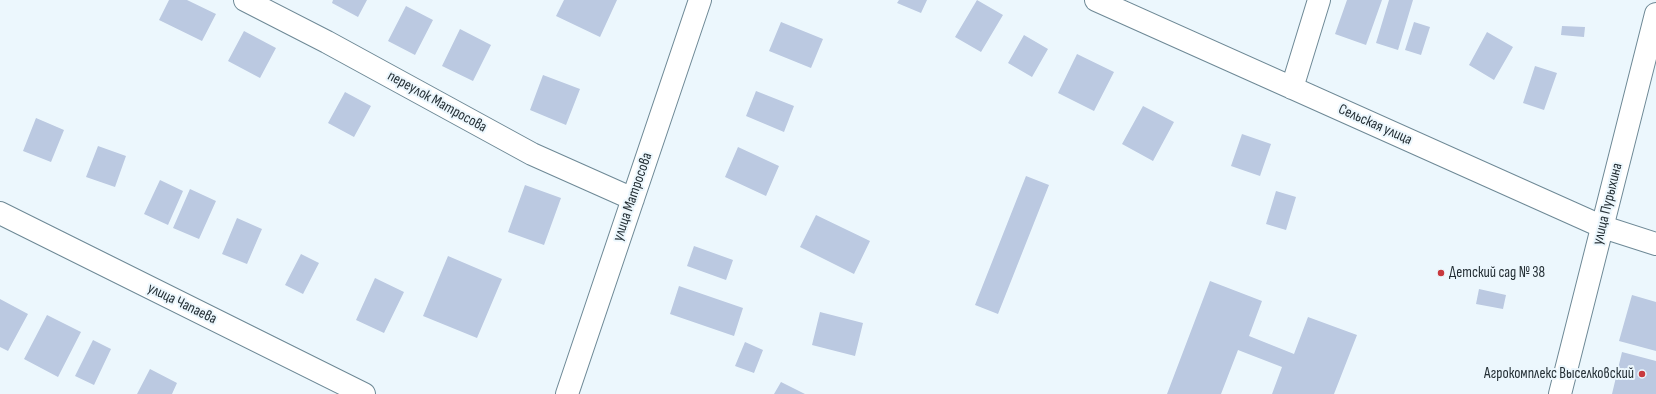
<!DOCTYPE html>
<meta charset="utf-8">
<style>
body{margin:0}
canvas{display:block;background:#ecf7fd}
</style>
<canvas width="1656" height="394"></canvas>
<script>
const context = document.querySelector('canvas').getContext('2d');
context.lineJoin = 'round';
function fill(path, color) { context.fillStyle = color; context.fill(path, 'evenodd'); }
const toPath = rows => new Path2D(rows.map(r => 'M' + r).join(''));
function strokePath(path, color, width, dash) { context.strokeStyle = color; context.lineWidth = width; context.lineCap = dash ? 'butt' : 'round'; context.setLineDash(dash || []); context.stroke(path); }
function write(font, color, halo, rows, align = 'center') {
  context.font = font + ' "Sofia Sans Condensed",sans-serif'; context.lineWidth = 4; context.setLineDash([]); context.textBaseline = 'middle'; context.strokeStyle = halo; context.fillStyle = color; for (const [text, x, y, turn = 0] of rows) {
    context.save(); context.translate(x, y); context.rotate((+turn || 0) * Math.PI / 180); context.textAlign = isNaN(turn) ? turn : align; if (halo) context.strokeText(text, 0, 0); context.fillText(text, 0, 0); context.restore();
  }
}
fill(toPath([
 [169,0,187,0,216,14,202,41,159,20],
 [333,0,367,0,358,17,332,3],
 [564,0,617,0,600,37,556,16],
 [899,0,927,0,921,13,897,3],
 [977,0,1003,15,981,52,955,37],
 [1347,0,1382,0,1366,45,1335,34],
 [1389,0,1413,0,1398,50,1376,43],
 [406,6,433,20,415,55,388,41],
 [781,22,823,39,811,68,769,51],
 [1414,22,1430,27,1421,55,1405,50],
 [1562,26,1585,27,1584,37,1561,35],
 [460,29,491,45,473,81,442,66],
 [244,31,276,48,260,78,228,61],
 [1487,32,1513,47,1494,80,1469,65],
 [1024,35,1048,49,1032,77,1008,63],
 [1077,54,1114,72,1094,111,1058,93],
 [1535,66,1557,73,1544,110,1523,103],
 [543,75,580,89,566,125,530,110],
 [756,91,794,106,784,132,746,116],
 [345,92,371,106,354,137,328,123],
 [1143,106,1174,122,1153,161,1122,144],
 [36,118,64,130,51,162,23,151],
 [1242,134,1271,144,1260,176,1231,166],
 [98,146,126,156,115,187,86,177],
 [738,147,779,166,766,196,725,177],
 [1026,176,1049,185,998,314,975,305],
 [160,180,183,191,168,225,144,214],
 [525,185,561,198,544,245,508,232],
 [190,189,216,201,199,239,173,228],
 [1276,191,1296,197,1286,230,1266,224],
 [816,215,870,241,854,274,800,247],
 [237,218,262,229,247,264,222,254],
 [694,246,733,260,726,280,687,266],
 [301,254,319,263,303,294,285,285],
 [448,256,502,279,477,338,423,316],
 [375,278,404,292,384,333,356,320],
 [1210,281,1262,301,1249,336,1294,354,1308,317,1357,335,1334,394,1272,394,1282,367,1238,350,1221,394,1167,394],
 [679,286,743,308,734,336,670,314],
 [1479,289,1506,295,1503,309,1476,304],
 [1632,295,1656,302,1656,351,1619,341],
 [0,299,28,314,8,351,0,347],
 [820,312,863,323,855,356,812,345],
 [47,315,81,332,58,377,24,359],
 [93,340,111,349,94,385,75,376],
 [745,342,763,350,754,373,735,366],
 [1622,352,1656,361,1656,394,1612,394],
 [150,369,177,383,172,394,137,394],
 [781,382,805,394,774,394]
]), '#bbc9e1');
const street = toPath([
 [245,0,327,42,532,154,633,199],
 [1096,0,1603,227,1656,244],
 [1292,88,1319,0],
 [0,213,364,394],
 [567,394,700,0]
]);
const secondary = toPath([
 [1560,394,1656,14]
]);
strokePath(street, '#6e8996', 24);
strokePath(secondary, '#6e8996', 24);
strokePath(street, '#fff', 22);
strokePath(secondary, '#fff', 22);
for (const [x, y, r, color] of [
 [1441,273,4,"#c8393e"],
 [1642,374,4,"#c8393e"]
]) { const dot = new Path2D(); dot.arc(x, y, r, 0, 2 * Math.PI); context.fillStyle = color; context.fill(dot); strokePath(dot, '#ecf7fd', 1.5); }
write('15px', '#242f35', '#ecf7fd', [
 ["переулок Матросова",437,102,29],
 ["Сельская улица",1375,125,24],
 ["улица Матросова",633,197,-71],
 ["улица Пурыхина",1608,204,-76],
 ["улица Чапаева",182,304,26]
]);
write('15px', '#242f35', '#ecf7fd', [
 ["Детский сад № 38",1449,273],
 ["Агрокомплекс Выселковский",1634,374,"right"]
], 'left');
</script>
